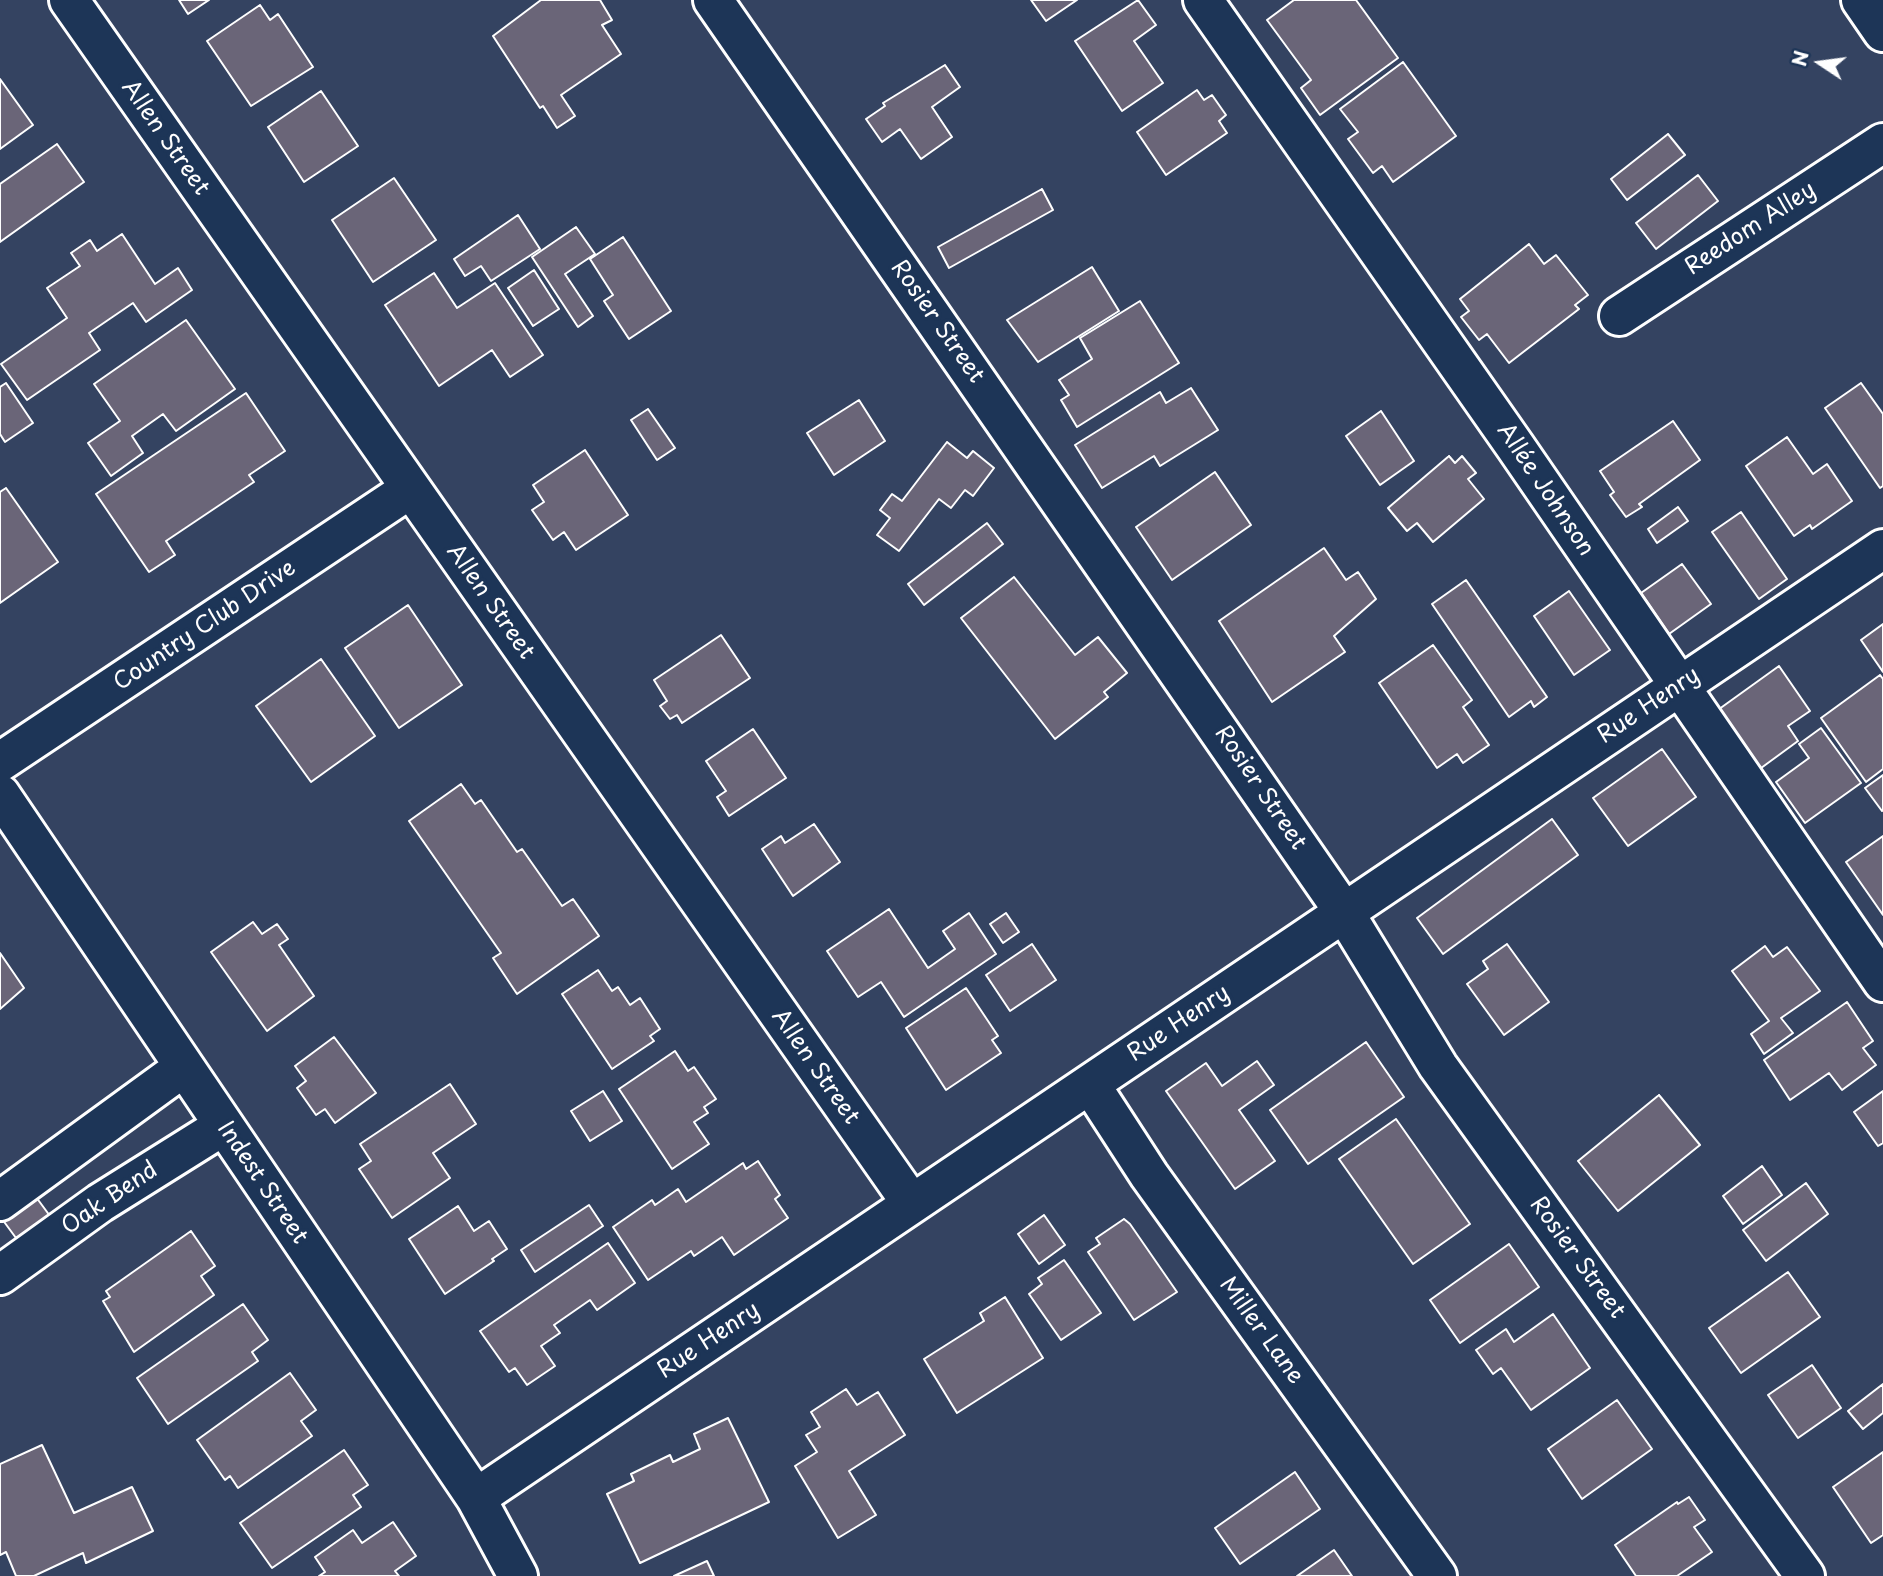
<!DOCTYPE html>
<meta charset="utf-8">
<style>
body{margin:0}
#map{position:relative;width:1883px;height:1576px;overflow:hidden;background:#344361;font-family:"Playpen Sans",sans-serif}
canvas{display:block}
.north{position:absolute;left:1785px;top:28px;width:70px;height:70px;-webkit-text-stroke:5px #1d3557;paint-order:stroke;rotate:283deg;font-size:19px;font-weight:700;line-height:28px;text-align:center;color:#fff}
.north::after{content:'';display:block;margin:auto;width:24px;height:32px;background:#fff;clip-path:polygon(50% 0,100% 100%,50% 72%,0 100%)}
</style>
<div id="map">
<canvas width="1883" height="1576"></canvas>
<div class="north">N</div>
</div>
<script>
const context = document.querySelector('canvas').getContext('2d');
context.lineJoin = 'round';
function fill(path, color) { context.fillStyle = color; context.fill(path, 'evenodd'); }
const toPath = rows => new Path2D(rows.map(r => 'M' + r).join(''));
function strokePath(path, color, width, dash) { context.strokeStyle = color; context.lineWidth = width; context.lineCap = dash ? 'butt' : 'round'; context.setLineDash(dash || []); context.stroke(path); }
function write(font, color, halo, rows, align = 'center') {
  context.font = font + ' "Playpen Sans",sans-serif'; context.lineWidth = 7; context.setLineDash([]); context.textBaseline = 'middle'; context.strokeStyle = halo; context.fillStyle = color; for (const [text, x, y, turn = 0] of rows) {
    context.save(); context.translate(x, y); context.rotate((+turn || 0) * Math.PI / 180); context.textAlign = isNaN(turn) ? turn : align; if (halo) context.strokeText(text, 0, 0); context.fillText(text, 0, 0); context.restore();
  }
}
const building = toPath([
 [179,0,209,0,188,14,179,0],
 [541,0,600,0,612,20,602,25,621,54,561,95,575,116,557,128,543,106,540,108,493,36,541,0],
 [1031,0,1077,0,1046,21,1031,0],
 [1138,0,1156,25,1134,41,1163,83,1122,111,1075,41,1138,0],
 [1294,0,1356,0,1398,58,1320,115,1301,88,1311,80,1267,20,1294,0],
 [260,5,270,20,278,14,313,67,251,106,207,41,260,5],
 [1403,62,1456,136,1393,182,1382,166,1373,173,1348,139,1358,132,1340,109,1403,62],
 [945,65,960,87,932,107,952,137,921,159,900,129,882,142,866,119,885,106,883,103,945,65],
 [0,79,33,125,0,149,0,79],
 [1197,90,1204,100,1212,95,1226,115,1219,121,1227,133,1166,175,1137,132,1197,90],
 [321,91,358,146,304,182,268,127,321,91],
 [1668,134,1685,155,1627,200,1611,179,1668,134],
 [57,144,84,182,0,242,0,184,57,144],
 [1698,175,1718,201,1656,249,1636,223,1698,175],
 [394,178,436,240,373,282,332,220,394,178],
 [1042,189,1053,210,949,268,938,247,1042,189],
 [518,215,540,249,491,281,481,266,465,276,454,259,518,215],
 [576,227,595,254,565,274,593,316,578,327,532,257,576,227],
 [122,234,155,284,178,268,192,290,146,322,133,303,89,333,100,350,27,400,1,364,67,318,47,288,80,266,71,253,90,240,97,251,122,234],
 [623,237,671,311,629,339,604,301,613,295,590,259,623,237],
 [1529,244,1544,264,1556,255,1588,295,1575,305,1579,309,1509,363,1487,334,1479,340,1461,317,1469,311,1460,299,1529,244],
 [1092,267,1119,311,1038,362,1007,320,1092,267],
 [534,270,559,309,533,326,508,288,534,270],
 [434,273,457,308,495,283,543,355,510,377,492,350,439,386,385,305,434,273],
 [1140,301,1179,363,1077,427,1061,400,1069,395,1059,380,1092,359,1080,338,1140,301],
 [186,320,235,389,176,431,163,414,132,436,143,453,111,476,88,443,120,421,94,384,186,320],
 [6,383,33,423,5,442,0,434,0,387,6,383],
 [1861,383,1883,414,1883,486,1880,488,1825,408,1861,383],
 [1191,388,1218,430,1160,466,1154,456,1102,488,1075,445,1160,392,1166,403,1191,388],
 [246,393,285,451,249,475,254,482,166,541,175,555,149,572,96,494,246,393],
 [859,400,885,441,834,475,807,433,859,400],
 [648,409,675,448,657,460,631,420,648,409],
 [1381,411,1414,461,1380,485,1346,436,1381,411],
 [1673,421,1700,460,1639,504,1642,507,1626,517,1610,495,1614,492,1600,471,1673,421],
 [1787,437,1813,474,1827,464,1852,501,1812,529,1810,525,1794,536,1746,466,1787,437],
 [947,442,967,458,973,451,994,468,973,496,965,490,951,508,939,499,899,551,877,535,890,518,880,510,892,494,902,501,947,442],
 [585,450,628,515,576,550,564,532,553,540,532,510,544,502,533,485,585,450],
 [1449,456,1455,463,1462,456,1476,473,1468,479,1484,499,1433,542,1417,523,1407,531,1388,508,1449,456],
 [1215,472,1251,525,1172,580,1136,527,1215,472],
 [6,488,58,562,0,603,0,492,6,488],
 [1678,507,1688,521,1657,543,1648,529,1678,507],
 [1741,512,1787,579,1759,599,1712,532,1741,512],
 [987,523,1003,544,924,605,908,584,987,523],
 [1324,548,1346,580,1358,572,1376,599,1334,636,1345,652,1272,702,1219,621,1324,548],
 [1682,564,1711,604,1669,634,1641,593,1682,564],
 [1014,577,1075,655,1098,637,1127,673,1104,692,1108,697,1055,739,961,618,1014,577],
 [1466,580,1547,697,1534,707,1531,701,1509,717,1432,604,1466,580],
 [1569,591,1610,650,1574,675,1534,616,1569,591],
 [408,605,462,685,399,728,345,648,408,605],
 [1883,624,1883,672,1861,640,1883,624],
 [721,635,750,678,682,723,677,715,670,719,660,706,667,701,654,680,721,635],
 [1433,645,1472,700,1463,707,1489,745,1463,763,1457,754,1437,768,1379,683,1433,645],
 [321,659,375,736,311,782,256,706,321,659],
 [1779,666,1810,711,1788,726,1798,741,1757,771,1715,712,1779,666],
 [1880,675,1883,679,1883,769,1866,782,1821,718,1880,675],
 [1821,728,1861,783,1805,823,1776,782,1809,758,1799,744,1821,728],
 [753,729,786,778,729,816,717,797,726,791,706,761,753,729],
 [1662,749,1696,797,1628,846,1593,798,1662,749],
 [1883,775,1883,810,1882,811,1865,788,1883,775],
 [461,784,475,804,481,800,517,852,522,849,562,906,573,899,599,936,517,994,493,958,501,953,409,821,461,784],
 [1552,819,1578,855,1443,954,1417,918,1552,819],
 [814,824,840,862,793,896,762,849,781,836,785,843,814,824],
 [1883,836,1883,915,1846,862,1883,836],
 [889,909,928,968,955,949,943,931,969,913,996,954,904,1017,881,982,858,997,827,951,889,909],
 [1006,913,1019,932,1003,943,990,924,1006,913],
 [253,922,262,934,277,924,288,939,279,945,314,996,267,1031,211,952,253,922],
 [1032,944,1056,980,1010,1011,986,975,1032,944],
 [1507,944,1549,1002,1504,1035,1467,984,1488,969,1483,961,1507,944],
 [1765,946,1773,957,1787,947,1820,991,1781,1018,1793,1033,1764,1054,1751,1034,1769,1021,1732,971,1765,946],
 [0,953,24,988,0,1009,0,953],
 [598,970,612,991,618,987,630,1005,640,998,660,1029,650,1036,654,1041,612,1069,562,994,598,970],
 [966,988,998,1036,992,1040,1001,1053,946,1090,906,1028,966,988],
 [1847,1002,1873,1041,1863,1048,1876,1065,1842,1090,1829,1073,1790,1100,1764,1060,1847,1002],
 [334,1037,376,1093,335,1123,325,1109,316,1115,297,1088,306,1081,295,1066,334,1037],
 [1366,1042,1404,1097,1308,1164,1270,1110,1366,1042],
 [675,1051,688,1071,694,1067,716,1099,704,1107,708,1113,694,1122,709,1144,672,1169,619,1089,675,1051],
 [1257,1061,1274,1085,1239,1110,1275,1161,1235,1189,1166,1091,1206,1063,1222,1086,1257,1061],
 [450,1084,476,1124,433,1153,450,1178,392,1218,359,1169,371,1161,360,1144,450,1084],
 [603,1091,622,1121,590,1141,571,1111,603,1091],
 [1883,1091,1883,1143,1878,1146,1854,1112,1883,1091],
 [1659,1095,1700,1145,1618,1211,1578,1161,1659,1095],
 [1396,1119,1470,1224,1413,1264,1339,1159,1396,1119],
 [758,1161,780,1195,775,1199,788,1218,734,1255,722,1237,694,1256,691,1251,648,1280,613,1227,652,1200,655,1205,678,1189,686,1202,743,1163,746,1169,758,1161],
 [1762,1166,1782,1195,1743,1224,1723,1196,1762,1166],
 [1806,1183,1828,1214,1766,1261,1743,1230,1806,1183],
 [36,1197,50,1216,16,1238,2,1219,36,1197],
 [589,1205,603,1226,535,1272,521,1250,589,1205],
 [458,1206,474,1231,489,1221,507,1249,492,1259,494,1261,445,1294,409,1239,458,1206],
 [1044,1215,1065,1245,1039,1264,1018,1234,1044,1215],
 [1124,1219,1130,1224,1177,1292,1134,1320,1088,1252,1100,1244,1096,1238,1124,1219],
 [191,1231,215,1266,201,1276,214,1295,134,1352,103,1301,110,1297,106,1291,191,1231],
 [608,1243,635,1283,597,1310,590,1300,554,1325,560,1333,541,1346,555,1366,527,1385,515,1368,509,1372,480,1331,608,1243],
 [1509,1244,1539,1287,1460,1343,1430,1300,1509,1244],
 [1064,1260,1101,1313,1061,1340,1029,1294,1042,1284,1038,1278,1064,1260],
 [1788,1272,1820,1317,1741,1373,1709,1328,1788,1272],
 [1005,1297,1043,1358,957,1413,924,1359,984,1321,980,1313,1005,1297],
 [243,1304,268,1340,252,1352,258,1361,168,1424,137,1378,243,1304],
 [1553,1314,1590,1368,1531,1410,1501,1368,1493,1374,1476,1350,1506,1329,1514,1342,1553,1314],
 [1812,1365,1841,1408,1798,1438,1768,1395,1812,1365],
 [290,1373,316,1410,301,1421,312,1436,238,1488,230,1476,225,1480,197,1440,290,1373],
 [1883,1384,1883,1413,1863,1429,1848,1411,1883,1384],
 [846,1389,857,1405,878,1392,905,1435,849,1471,876,1515,838,1538,795,1466,817,1452,806,1435,820,1427,811,1412,846,1389],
 [1617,1400,1652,1449,1582,1499,1548,1449,1617,1400],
 [728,1418,769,1502,640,1563,607,1494,634,1481,631,1474,670,1455,673,1462,700,1449,694,1434,728,1418],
 [42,1445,74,1513,132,1487,153,1531,86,1563,83,1553,34,1576,16,1576,6,1552,0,1555,0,1464,42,1445],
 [344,1450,368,1485,353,1495,361,1507,272,1568,240,1523,344,1450],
 [1883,1452,1883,1535,1871,1543,1833,1487,1883,1452],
 [1295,1472,1320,1509,1240,1564,1215,1528,1295,1472],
 [1689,1497,1705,1520,1694,1527,1712,1552,1677,1576,1636,1576,1615,1545,1677,1502,1678,1504,1689,1497],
 [393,1522,416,1556,395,1571,399,1576,319,1576,325,1572,315,1557,353,1530,362,1543,393,1522],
 [1334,1550,1352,1576,1297,1576,1334,1550],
 [707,1561,714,1576,674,1576,707,1561]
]);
fill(building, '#6a6578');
strokePath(building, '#fff', 2);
const minor = toPath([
 [69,0,912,1204],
 [713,0,1344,912,1438,1066,1805,1576],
 [1203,0,1515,446,1883,982],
 [1861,0,1883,32],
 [1619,316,1883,143],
 [0,762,410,489],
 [0,794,476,1498,518,1576],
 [1090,1084,1149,1175,1437,1576],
 [0,1201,184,1067],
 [0,1275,100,1203,223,1126],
 [476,1498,1883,549]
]);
strokePath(minor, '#fff', 44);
strokePath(minor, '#1d3557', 38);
write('23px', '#fff', '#1d3557', [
 ["Allen Street",165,138,55],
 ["Reedom Alley",1751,229,-33],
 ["Rosier Street",937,322,55],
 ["Allée Johnson",1545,490,56],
 ["Allen Street",490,602,55],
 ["Country Club Drive",205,626,-34],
 ["Rue Henry",1649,706,-34],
 ["Rosier Street",1260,788,56],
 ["Rue Henry",1179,1024,-34],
 ["Allen Street",815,1067,55],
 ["Indest Street",262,1183,56],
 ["Oak Bend",110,1199,-34],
 ["Rosier Street",1577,1258,54],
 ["Miller Lane",1261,1331,54],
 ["Rue Henry",709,1341,-34]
]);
</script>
